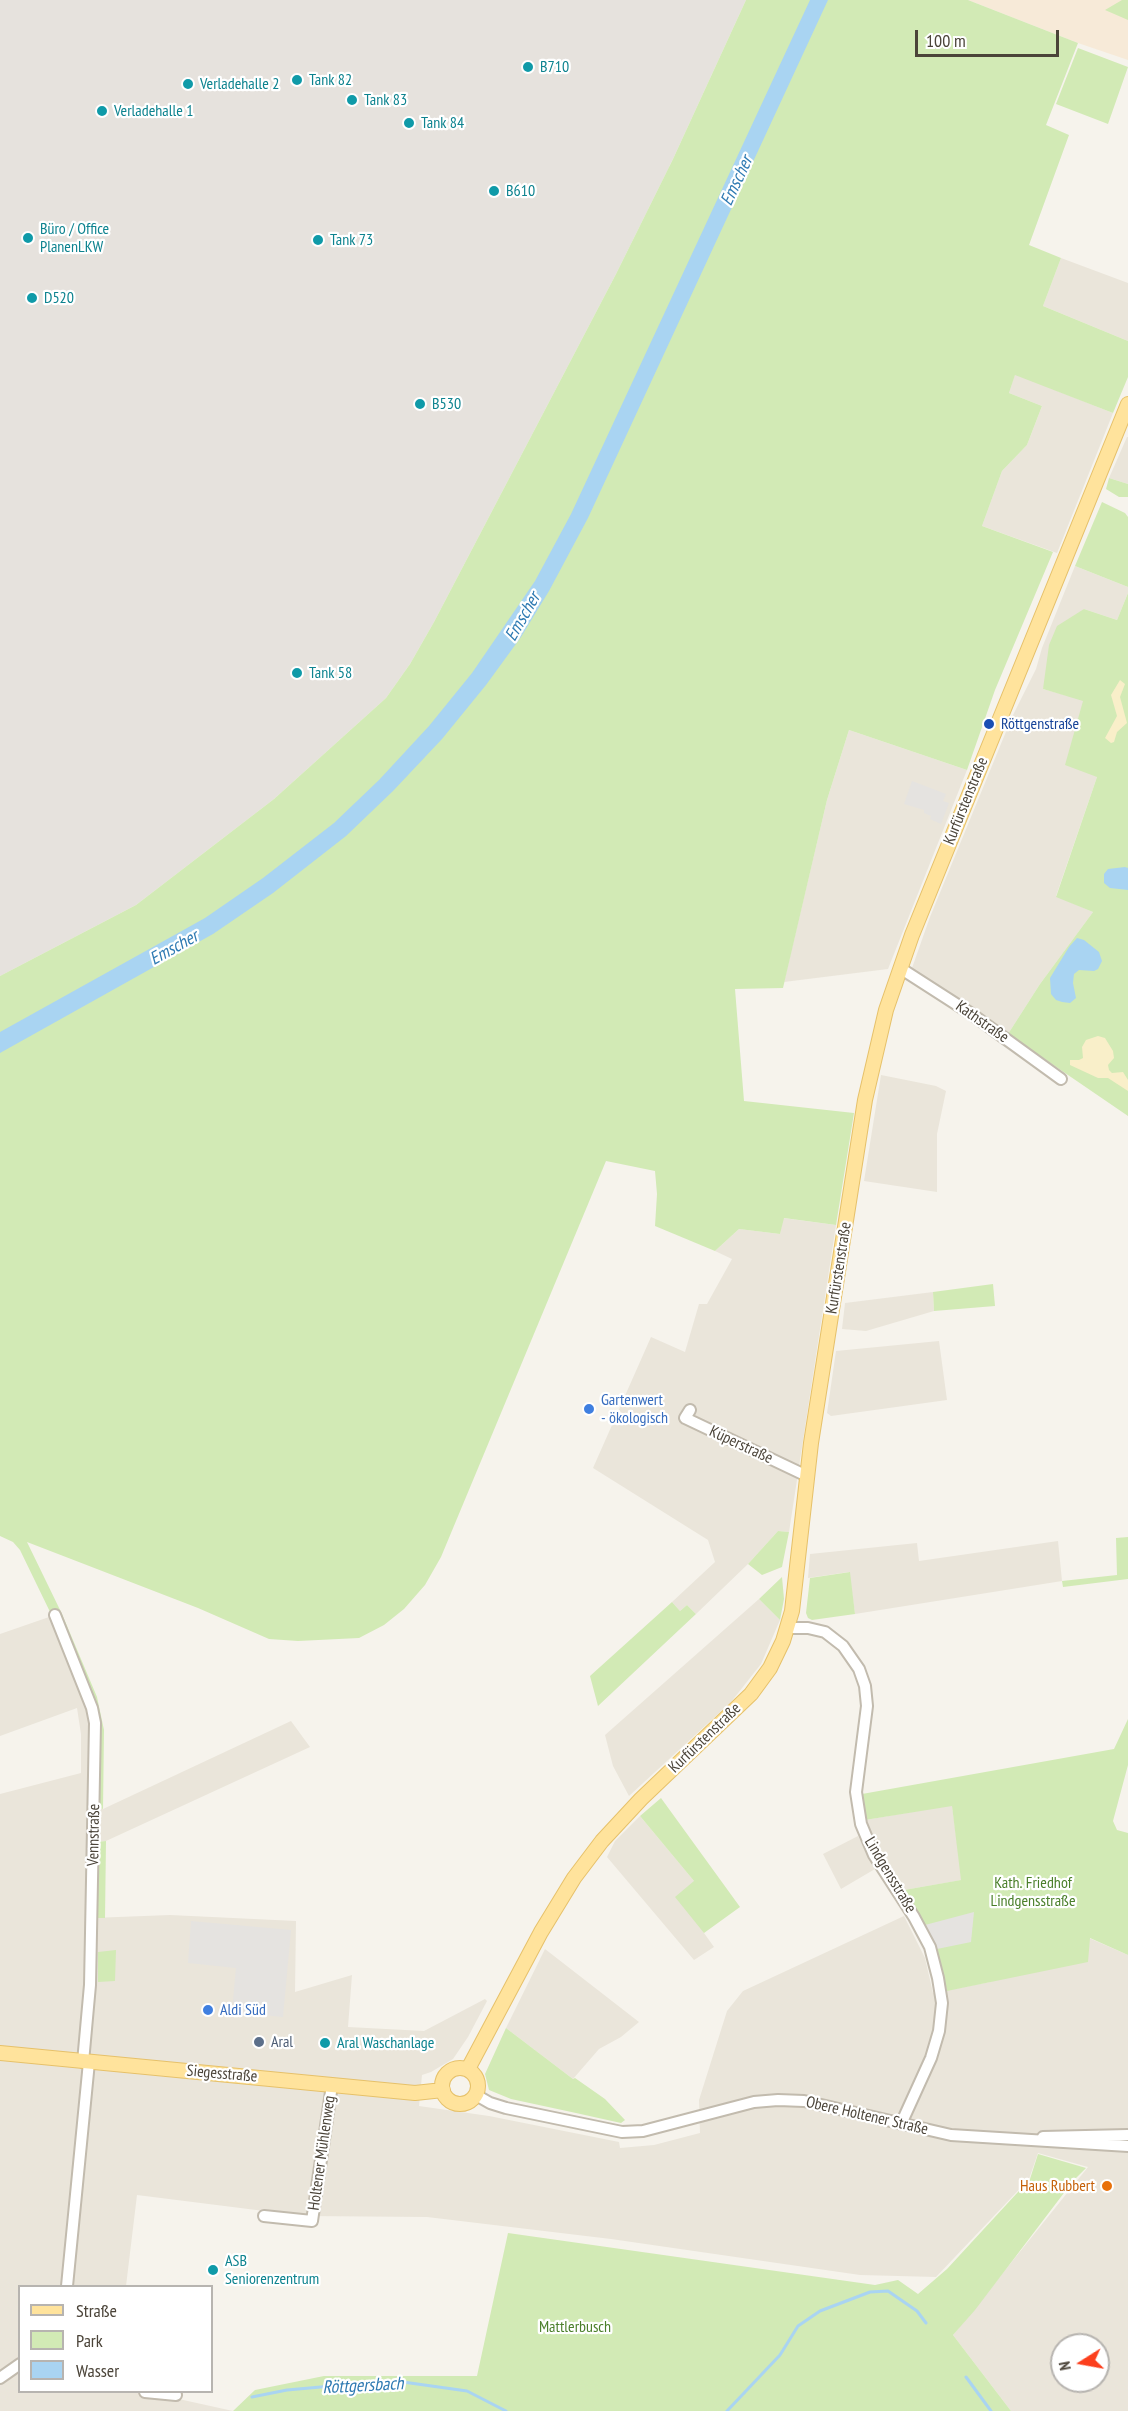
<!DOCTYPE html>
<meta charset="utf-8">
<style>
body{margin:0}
#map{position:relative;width:1128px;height:2411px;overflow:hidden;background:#f6f3ec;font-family:"PT Sans Narrow",sans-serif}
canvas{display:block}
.legend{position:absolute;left:18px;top:2285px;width:195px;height:108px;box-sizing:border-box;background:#fff;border:2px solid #b7b4b0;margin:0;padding:8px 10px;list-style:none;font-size:18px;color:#4b4439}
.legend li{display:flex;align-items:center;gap:12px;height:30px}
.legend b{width:30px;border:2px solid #b7b4b0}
.north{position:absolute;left:1050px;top:2333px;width:60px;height:60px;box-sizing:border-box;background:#fff;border:2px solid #b7b4b0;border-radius:50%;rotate:259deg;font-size:16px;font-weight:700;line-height:24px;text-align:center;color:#4b4439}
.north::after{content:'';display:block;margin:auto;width:21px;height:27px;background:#fc3f1d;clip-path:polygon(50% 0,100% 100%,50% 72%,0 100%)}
.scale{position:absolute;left:915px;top:30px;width:144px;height:27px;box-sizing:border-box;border:3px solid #4b4439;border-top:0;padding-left:8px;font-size:18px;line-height:21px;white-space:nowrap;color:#4b4439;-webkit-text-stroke:4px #fff;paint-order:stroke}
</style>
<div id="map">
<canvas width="1128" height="2411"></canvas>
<ul class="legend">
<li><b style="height:8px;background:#ffe39c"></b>Straße</li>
<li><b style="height:16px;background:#d2eab5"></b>Park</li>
<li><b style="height:16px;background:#a9d4f2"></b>Wasser</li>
</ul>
<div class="north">N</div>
<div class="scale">100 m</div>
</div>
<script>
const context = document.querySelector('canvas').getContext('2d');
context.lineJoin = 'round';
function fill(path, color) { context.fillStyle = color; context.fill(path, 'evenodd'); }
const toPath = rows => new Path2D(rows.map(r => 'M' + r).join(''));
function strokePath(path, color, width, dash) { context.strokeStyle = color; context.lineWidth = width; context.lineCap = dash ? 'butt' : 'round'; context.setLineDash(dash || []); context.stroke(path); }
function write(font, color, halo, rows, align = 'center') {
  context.font = font + ' "PT Sans Narrow",sans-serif'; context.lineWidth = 4.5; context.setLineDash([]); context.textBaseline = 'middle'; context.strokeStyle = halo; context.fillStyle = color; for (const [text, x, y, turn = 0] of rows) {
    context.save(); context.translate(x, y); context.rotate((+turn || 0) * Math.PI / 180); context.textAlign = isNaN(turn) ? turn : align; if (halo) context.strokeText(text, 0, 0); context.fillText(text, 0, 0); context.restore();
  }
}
fill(toPath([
 [1061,258,1128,283,1128,341,1043,306],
 [1015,374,1113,413,1057,553,982,526,1002,471,1027,445,1042,406,1009,393],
 [1127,437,1128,437,1128,484,1109,478],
 [1075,566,1128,587,1128,593,1117,620,1084,609,1043,689,1083,700,1097,777,1056,896,1093,912,1040,984,1008,1034,912,968,930,917,1012,717,1036,669,1042,648],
 [849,730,967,770,888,969,784,982,827,800],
 [881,1075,936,1086,946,1091,937,1134,937,1192,864,1181],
 [783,1218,836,1225,789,1532,778,1531,748,1564,696,1614,687,1605,680,1611,672,1602,715,1562,708,1540,593,1468,651,1337,685,1352,699,1304,707,1304,732,1259,715,1251,739,1229,780,1234],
 [933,1292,934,1311,866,1331,842,1329,845,1303],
 [939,1341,947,1400,831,1416,827,1413,836,1351],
 [1058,1541,1062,1581,855,1614,849,1572,808,1578,810,1554,917,1543,919,1561],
 [759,1599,780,1620,761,1664,731,1702,629,1796,613,1766,605,1735],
 [52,1616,91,1709,93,1804,103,1809,291,1721,310,1747,106,1841,93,1842,92,1918,170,1915,296,1921,295,1992,352,1975,348,2027,424,2031,485,1999,487,2001,468,2037,453,2059,431,2072,422,2075,419,2106,489,2116,619,2142,620,2148,654,2145,700,2133,699,2100,727,2011,743,1991,904,1916,925,1958,933,1993,990,1982,1089,1938,1128,1955,1128,2411,1011,2411,953,2335,1088,2167,1038,2153,1029,2179,936,2277,860,2275,611,2239,427,2217,304,2216,137,2195,126,2286,20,2286,20,2392,147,2392,233,2411,0,2411,0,1794,81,1773,81,1734,77,1708,0,1736,0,1634],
 [1062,2345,1098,2345,1098,2381,1062,2381],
 [952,1805,962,1880,904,1890,877,1849,865,1820],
 [640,1816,694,1881,704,1933,714,1947,694,1960,607,1857,615,1841],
 [858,1836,875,1869,841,1889,823,1854],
 [545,1949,639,2022,621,2037,599,2049,573,2079,506,2028]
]), '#eae5da');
fill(toPath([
 [968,0,1128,0,1128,60,1078,43]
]), '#f7ead8');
fill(toPath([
 [0,0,746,0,673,159,616,274,434,622,410,664,386,698,274,799,136,905,0,976]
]), '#e6e2dd');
fill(toPath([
 [746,0,968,0,1078,43,1046,125,1069,135,1029,245,1061,258,1043,306,1128,341,1128,377,1113,413,1015,375,1009,393,1042,406,1027,445,1002,471,982,526,1053,552,995,690,967,770,849,730,827,800,783,988,735,989,744,1101,854,1113,836,1225,784,1218,780,1234,739,1229,715,1251,655,1226,657,1194,655,1171,606,1161,441,1557,425,1585,404,1609,384,1625,359,1638,298,1641,269,1639,198,1608,27,1542,62,1614,97,1697,104,1730,103,1809,96,1806,98,1738,52,1616,20,1550,13,1542,0,1536,0,976,136,905,274,799,386,698,410,664,434,622,616,274,673,159],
 [1122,0,1128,0,1128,20,1105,10],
 [1078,48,1128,67,1108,124,1056,104],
 [1109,478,1128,484,1128,497,1119,497,1106,489],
 [1102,502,1125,513,1128,517,1128,587,1075,566],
 [1128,593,1128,1116,1008,1034,1040,984,1093,912,1056,897,1097,777,1065,765,1083,701,1043,689,1049,645,1057,626,1084,609,1117,620],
 [993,1284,995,1306,934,1311,933,1292],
 [778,1531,789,1532,782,1567,762,1575,748,1564],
 [1128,1537,1128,1579,1063,1587,1062,1581,1117,1575,1116,1538],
 [850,1572,855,1614,812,1620,808,1618,806,1613,810,1578],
 [782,1577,784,1599,780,1620,759,1599],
 [672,1602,680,1611,687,1605,696,1614,598,1706,590,1676],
 [1128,1719,1128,1765,1113,1821,1117,1830,1128,1833,1128,1955,1090,1938,1088,1962,947,1991,937,1949,904,1890,961,1880,952,1806,865,1820,861,1805,862,1794,1114,1749],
 [661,1798,740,1907,704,1933,675,1897,694,1881,640,1816],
 [106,1841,105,1918,94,1918,96,1842],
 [116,1950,115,1981,98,1982,98,1952],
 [506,2028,573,2079,575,2078,605,2099,625,2120,621,2123,576,2113,511,2099,489,2090,485,2074],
 [1038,2154,1086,2168,1073,2181,975,2310,953,2335,1011,2411,233,2411,255,2390,324,2376,477,2376,508,2233,875,2285,898,2280,918,2294,947,2269,1030,2179]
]), '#d2eab5');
fill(toPath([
 [1120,680,1125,684,1120,697,1127,723,1117,732,1114,742,1111,743,1105,738,1117,716,1111,695],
 [1098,1036,1105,1038,1113,1051,1114,1058,1108,1065,1109,1070,1112,1073,1123,1072,1128,1080,1128,1091,1108,1078,1098,1078,1070,1065,1070,1060,1079,1060,1083,1058,1082,1047,1086,1040]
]), '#f9efc9');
fill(toPath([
 [912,781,946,794,943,801,949,803,941,824,930,819,931,816,924,813,924,810,904,804],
 [974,1912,971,1942,937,1949,925,1925],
 [191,1921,291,1930,283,2017,232,2012,236,1968,188,1963]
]), '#e5e3e0');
fill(toPath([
 [810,0,828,0,588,518,549,591,521,637,486,685,442,739,393,791,346,836,273,893,213,934,0,1053,0,1032,205,918,263,878,334,823,379,780,429,726,472,673,535,581,571,514],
 [1125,867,1128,868,1128,890,1110,888,1104,883,1104,874,1108,869],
 [1077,938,1084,940,1099,952,1102,961,1098,969,1094,971,1079,970,1074,974,1073,983,1076,998,1070,1003,1062,1002,1056,1000,1051,994,1050,978,1069,947]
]), '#a9d4f2');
strokePath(toPath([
 [966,2377,991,2411],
 [252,2397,287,2390,377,2382,403,2382,467,2391,506,2411],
 [727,2411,780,2355,798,2326,820,2311,870,2292,888,2291,917,2311,926,2323]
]), '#a9d4f2', 3);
const minor = toPath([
 [900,968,970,1013,1061,1079],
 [690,1410,685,1418,807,1476],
 [55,1615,92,1708,95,1723,90,1985,83,2062],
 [788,1628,808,1628,825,1632,843,1646,859,1669,865,1686,867,1706,856,1792,861,1824,874,1855,914,1917,930,1947,938,1978,942,2003,939,2031,931,2058,901,2124],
 [476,2095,490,2103,506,2108,622,2132,643,2131,754,2102,778,2100,804,2101,951,2135,1128,2146],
 [1043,2137,1128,2135],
 [264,2216,312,2221,332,2085],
 [67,2286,89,2062],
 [0,2378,20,2364],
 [145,2392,176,2395]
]);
const major = toPath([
 [0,2053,415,2093,443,2090],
 '442 2086a18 18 0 1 1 36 0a18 18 0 1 1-36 0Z',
 [468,2069,541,1932,574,1878,602,1841,641,1799,751,1694,770,1668,783,1641,792,1611,811,1443,865,1100,886,1010,912,935,1128,404]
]);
strokePath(minor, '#c2bbae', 14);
strokePath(major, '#e6c16a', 16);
strokePath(minor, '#fff', 10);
strokePath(major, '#ffe39c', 14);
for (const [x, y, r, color] of [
 [528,67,6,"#0f9aa8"],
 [297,80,6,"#0f9aa8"],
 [188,84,6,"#0f9aa8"],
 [352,100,6,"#0f9aa8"],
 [102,111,6,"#0f9aa8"],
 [409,123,6,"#0f9aa8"],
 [494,191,6,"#0f9aa8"],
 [28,238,6,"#0f9aa8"],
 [318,240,6,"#0f9aa8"],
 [32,298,6,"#0f9aa8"],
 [420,404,6,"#0f9aa8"],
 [297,673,6,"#0f9aa8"],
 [989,724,6,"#1a4fb4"],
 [589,1409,6,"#3f7fe0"],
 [208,2010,6,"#3f7fe0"],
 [259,2042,6,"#5c6f8a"],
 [325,2043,6,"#0f9aa8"],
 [1107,2186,6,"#e8710a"],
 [213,2270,6,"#0f9aa8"]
]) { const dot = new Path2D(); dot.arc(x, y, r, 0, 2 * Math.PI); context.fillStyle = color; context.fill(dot); strokePath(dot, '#fff', 2); }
write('16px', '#0d838f', '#fff', [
 ["B710",540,67],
 ["Tank 82",309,80],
 ["Verladehalle 2",200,84],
 ["Tank 83",364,100],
 ["Verladehalle 1",114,111],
 ["Tank 84",421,123],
 ["B610",506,191],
 ["Büro / Office",40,229],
 ["PlanenLKW",40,247],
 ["Tank 73",330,240],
 ["D520",44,298],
 ["B530",432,404],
 ["Tank 58",309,673],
 ["Aral Waschanlage",337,2043],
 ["ASB",225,2261],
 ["Seniorenzentrum",225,2279]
], 'left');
write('16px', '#164399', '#fff', [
 ["Röttgenstraße",1001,724]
], 'left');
write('16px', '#4b4439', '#fff', [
 ["Kurfürstenstraße",966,801,-68],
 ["Kathstraße",982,1022,35],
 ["Kurfürstenstraße",839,1268,-81],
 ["Küperstraße",741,1445,25],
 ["Kurfürstenstraße",705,1738,-44],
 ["Vennstraße",94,1835,-89],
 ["Lindgensstraße",890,1875,59],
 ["Siegesstraße",222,2074,5],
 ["Obere Holtener Straße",867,2116,13],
 ["Holtener Mühlenweg",322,2153,-82]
]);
write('16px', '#366cbe', '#fff', [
 ["Gartenwert",601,1400],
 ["- ökologisch",601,1418],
 ["Aldi Süd",220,2010]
], 'left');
write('16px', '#4a7f2a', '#fff', [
 ["Kath. Friedhof",1033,1883],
 ["Lindgensstraße",1033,1901],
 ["Mattlerbusch",575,2327]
]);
write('16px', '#4e5e75', '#fff', [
 ["Aral",271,2042]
], 'left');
write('16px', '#c56008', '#fff', [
 ["Haus Rubbert",1095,2186]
], 'right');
write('italic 18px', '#2e7ab2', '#fff', [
 ["Emscher",737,181,-65],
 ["Emscher",523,617,-60],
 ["Emscher",174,948,-29],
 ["Röttgersbach",363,2386,-3]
]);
</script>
